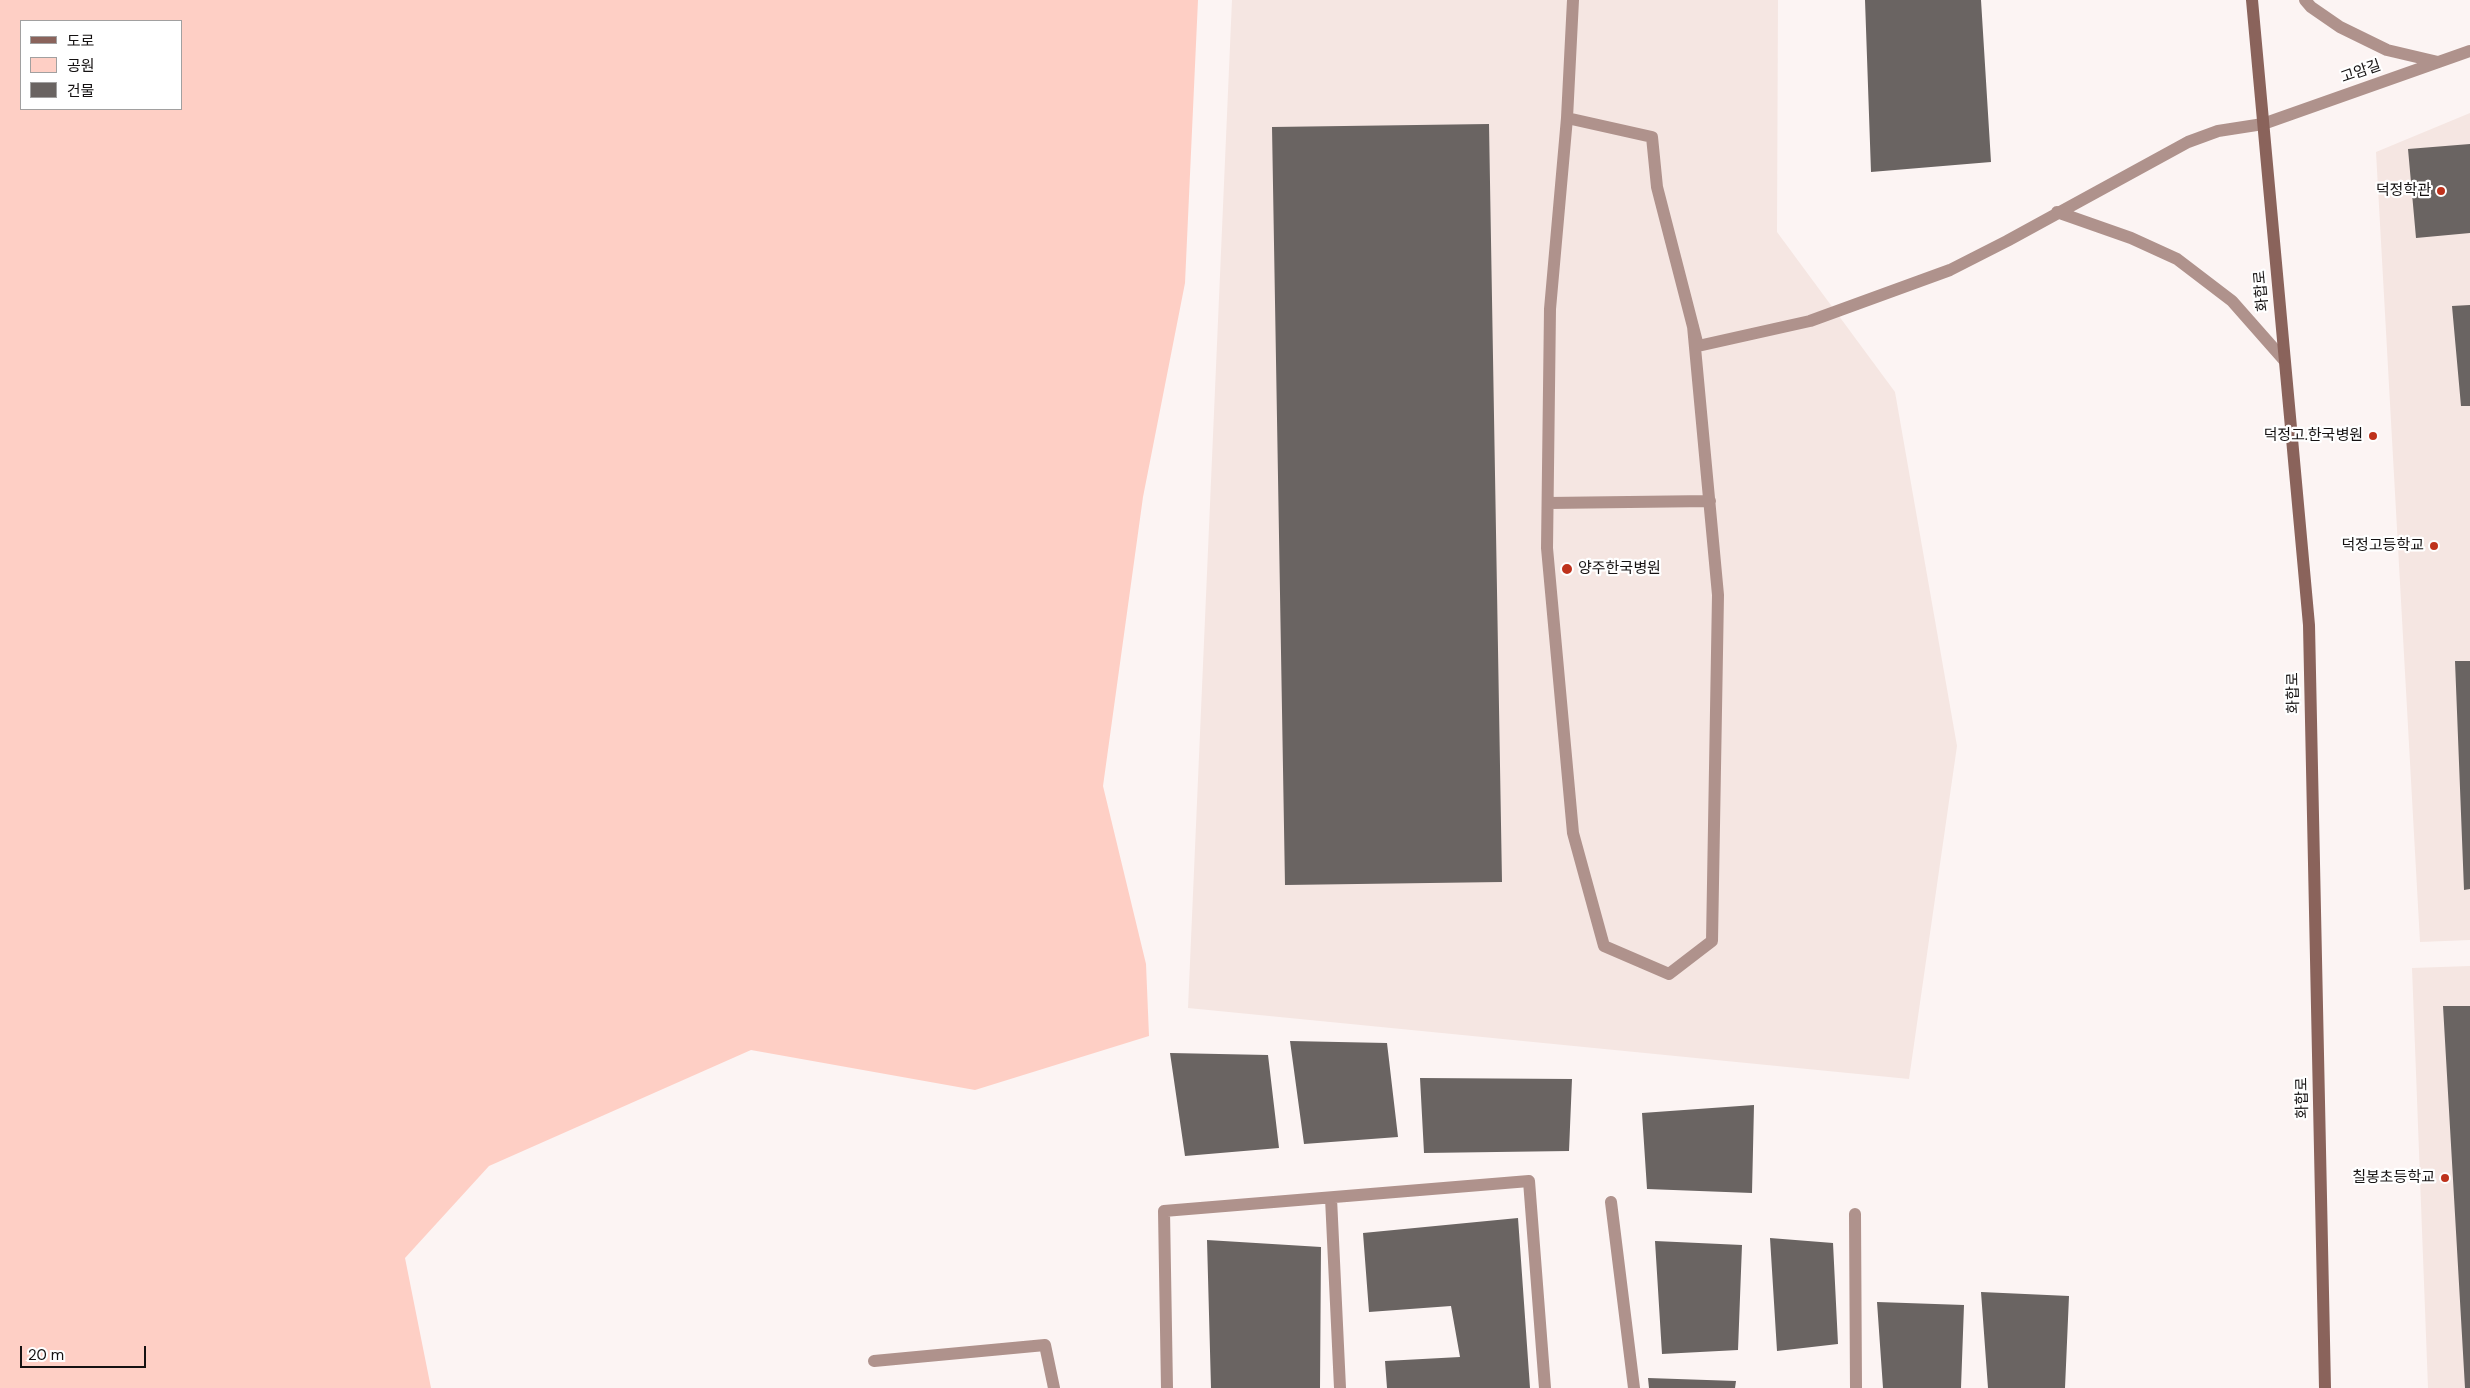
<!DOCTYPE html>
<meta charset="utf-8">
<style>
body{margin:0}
#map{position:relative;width:2470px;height:1388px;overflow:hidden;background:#fcf4f3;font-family:"DM Sans","Noto Sans KR",sans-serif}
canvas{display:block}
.legend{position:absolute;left:20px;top:20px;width:162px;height:90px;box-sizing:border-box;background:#fff;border:1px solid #a1a0a0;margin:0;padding:6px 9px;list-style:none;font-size:15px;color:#151212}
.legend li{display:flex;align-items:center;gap:10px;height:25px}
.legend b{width:25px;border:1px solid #a1a0a0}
.scale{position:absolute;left:20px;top:1346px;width:126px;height:22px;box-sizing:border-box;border:2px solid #151212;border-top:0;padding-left:6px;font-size:15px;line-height:18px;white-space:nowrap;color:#151212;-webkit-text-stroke:4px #fff;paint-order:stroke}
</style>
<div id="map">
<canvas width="2470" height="1388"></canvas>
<ul class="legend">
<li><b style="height:6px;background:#8a635b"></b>도로</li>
<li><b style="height:14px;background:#fecfc5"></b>공원</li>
<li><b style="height:14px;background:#6a6462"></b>건물</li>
</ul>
<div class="scale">20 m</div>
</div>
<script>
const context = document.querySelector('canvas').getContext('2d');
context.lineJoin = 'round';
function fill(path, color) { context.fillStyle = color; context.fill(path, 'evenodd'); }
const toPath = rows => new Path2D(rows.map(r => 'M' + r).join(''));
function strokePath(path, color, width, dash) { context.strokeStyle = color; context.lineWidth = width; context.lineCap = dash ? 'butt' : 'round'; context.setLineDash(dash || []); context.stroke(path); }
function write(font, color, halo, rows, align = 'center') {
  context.font = font + ' "DM Sans","Noto Sans KR",sans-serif'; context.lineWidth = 4.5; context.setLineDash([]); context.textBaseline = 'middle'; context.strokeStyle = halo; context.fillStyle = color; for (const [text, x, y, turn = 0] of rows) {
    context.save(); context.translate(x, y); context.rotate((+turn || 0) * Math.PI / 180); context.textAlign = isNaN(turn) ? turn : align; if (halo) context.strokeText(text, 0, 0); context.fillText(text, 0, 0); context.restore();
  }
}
fill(toPath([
 [1232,0,1778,0,1777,232,1895,392,1957,746,1909,1079,1188,1008],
 [2470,113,2470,940,2420,942,2376,152],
 [2470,966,2470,1388,2428,1388,2412,968]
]), '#f5e6e2');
fill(toPath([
 [0,0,1198,0,1185,283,1143,497,1103,786,1146,964,1149,1036,975,1090,751,1050,489,1166,405,1258,431,1388,0,1388],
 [21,21,181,21,181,109,21,109]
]), '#fecfc5');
fill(toPath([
 [1865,0,1981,0,1991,162,1871,172],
 [1489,124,1502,882,1285,885,1272,127],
 [2470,144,2470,233,2416,238,2408,149],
 [2470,305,2470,406,2461,406,2452,306],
 [2455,661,2470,661,2470,889,2464,890],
 [2443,1006,2470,1006,2470,1388,2465,1388],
 [1290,1041,1387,1043,1398,1137,1304,1144],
 [1170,1053,1268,1055,1279,1148,1185,1156],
 [1420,1078,1572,1079,1569,1151,1424,1153],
 [1754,1105,1752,1193,1647,1189,1642,1113],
 [1518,1218,1530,1388,1387,1388,1385,1361,1460,1357,1451,1306,1369,1312,1363,1233],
 [1770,1238,1833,1243,1838,1344,1777,1351],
 [1207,1240,1321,1247,1320,1388,1211,1388],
 [1655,1241,1742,1245,1738,1350,1662,1354],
 [1981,1292,2069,1296,2065,1388,1988,1388],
 [1877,1302,1964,1305,1961,1388,1883,1388],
 [1648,1378,1736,1381,1735,1388,1649,1388]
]), '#6a6462');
strokePath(toPath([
 [1573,0,1567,118,1652,137,1657,187,1698,346,1810,321,1950,270,2007,241,2188,142,2218,131,2263,124],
 [1567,118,1550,309,1547,548,1573,833,1604,946,1669,974,1712,941,1718,595,1693,326],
 [2057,212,2131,238,2177,259,2232,301,2284,360],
 [1548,503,1710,501]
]), '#af928c', 12);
strokePath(toPath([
 [2305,0,2311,7,2340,27,2387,50,2438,62],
 [2263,124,2470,51],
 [1331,1198,1340,1388],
 [1611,1202,1634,1388],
 [1855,1214,1856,1388],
 [874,1361,1045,1345,1054,1388],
 [1167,1388,1164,1211,1529,1181,1545,1388]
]), '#af928c', 12);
strokePath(toPath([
 [2252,0,2309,625,2325,1388]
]), '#8a635b', 12);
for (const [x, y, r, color] of [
 [2441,191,5,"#be321c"],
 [2373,436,5,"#be321c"],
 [2434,546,5,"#be321c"],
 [1567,569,6,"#be321c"],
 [2445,1178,5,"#be321c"]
]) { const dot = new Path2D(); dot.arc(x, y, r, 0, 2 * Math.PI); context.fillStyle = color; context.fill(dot); strokePath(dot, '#fff', 2); }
write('15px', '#151212', '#fff', [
 ["고암길",2361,72,-19],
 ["화합로",2262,291,-95],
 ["화합로",2294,693,-91],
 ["화합로",2303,1098,-91]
]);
write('15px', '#151212', '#fff', [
 ["덕정학관",2431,191],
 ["덕정고.한국병원",2363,436],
 ["덕정고등학교",2424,546],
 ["양주한국병원",1578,569,"left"],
 ["칠봉초등학교",2435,1178]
], 'right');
</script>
